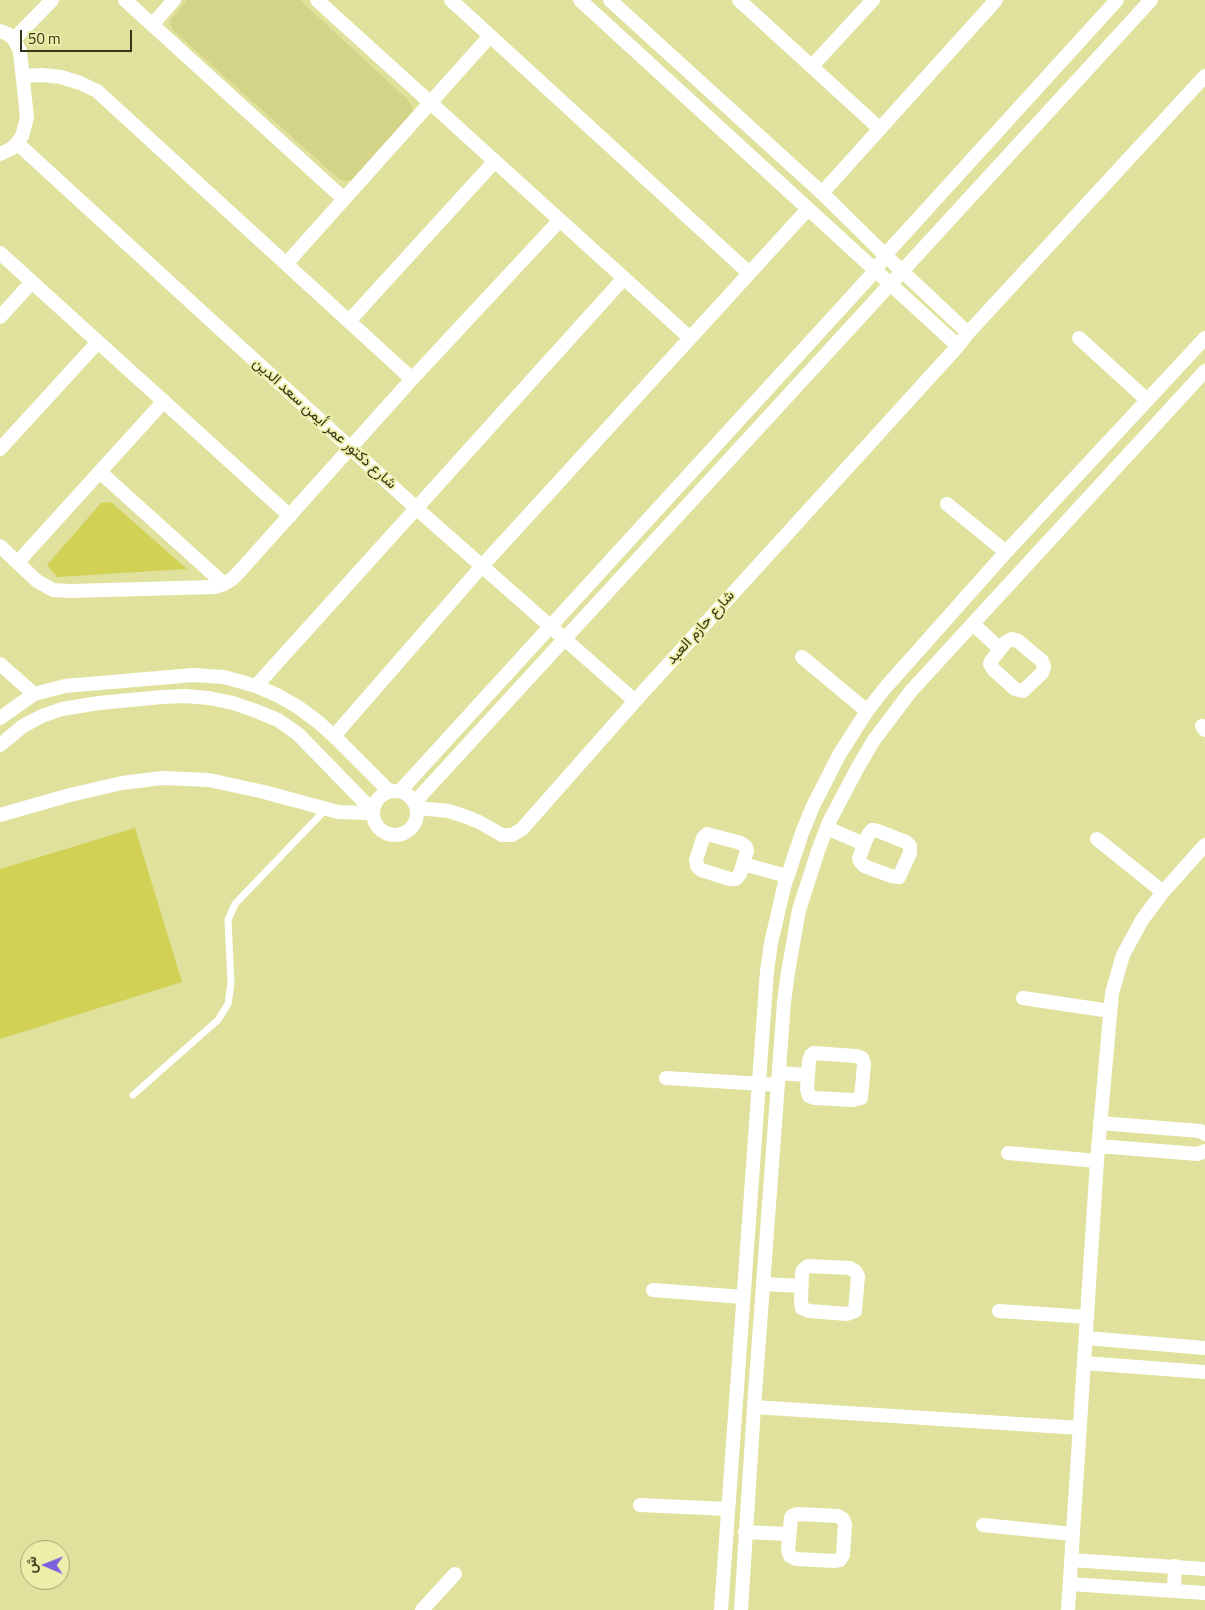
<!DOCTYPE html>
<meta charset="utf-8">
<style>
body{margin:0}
#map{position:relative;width:1205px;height:1610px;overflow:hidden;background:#dfe19d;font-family:"Titillium Web",Vazirmatn,sans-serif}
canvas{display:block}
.north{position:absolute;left:20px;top:1540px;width:50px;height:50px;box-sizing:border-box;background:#edeea9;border:1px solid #a3a46f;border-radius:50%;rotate:271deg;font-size:14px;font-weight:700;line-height:20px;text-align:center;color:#353519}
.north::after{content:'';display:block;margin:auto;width:18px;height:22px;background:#7b62dd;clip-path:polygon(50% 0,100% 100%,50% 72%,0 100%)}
.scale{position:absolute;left:20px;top:30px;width:112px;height:22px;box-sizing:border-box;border:2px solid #353519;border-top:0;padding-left:6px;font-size:15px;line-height:18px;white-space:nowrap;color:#353519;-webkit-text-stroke:4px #edeea9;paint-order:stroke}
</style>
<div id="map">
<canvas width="1205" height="1610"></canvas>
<div class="north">ش</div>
<div class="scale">50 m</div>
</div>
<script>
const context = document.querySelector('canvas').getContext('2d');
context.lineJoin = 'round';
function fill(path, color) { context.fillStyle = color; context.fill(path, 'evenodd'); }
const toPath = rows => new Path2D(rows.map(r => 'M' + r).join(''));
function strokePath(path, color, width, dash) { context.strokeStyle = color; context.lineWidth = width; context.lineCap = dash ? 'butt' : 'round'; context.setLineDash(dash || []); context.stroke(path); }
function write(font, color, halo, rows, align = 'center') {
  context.font = font + ' "Titillium Web",Vazirmatn,sans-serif'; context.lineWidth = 4; context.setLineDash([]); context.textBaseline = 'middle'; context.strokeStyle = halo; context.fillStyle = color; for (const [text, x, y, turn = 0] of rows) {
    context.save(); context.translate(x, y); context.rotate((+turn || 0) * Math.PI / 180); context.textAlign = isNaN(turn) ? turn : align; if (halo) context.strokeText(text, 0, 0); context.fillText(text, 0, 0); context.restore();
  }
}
fill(toPath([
 [187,0,300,0,408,100,412,106,412,112,409,118,353,179,347,181,340,180,175,32,170,25,171,19]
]), '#d3d488');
fill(toPath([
 [111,502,187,569,57,577,47,565,101,503],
 [135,828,182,982,0,1039,0,869]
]), '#d1d156');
strokePath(toPath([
 [133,1095,218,1020,228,1004,231,983,228,920,235,904,326,809]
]), '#fff', 7);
strokePath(toPath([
 [125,0,344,199],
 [317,0,690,338],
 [451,0,749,273],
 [580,0,958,346],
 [610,0,822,193,885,255,968,333],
 [739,0,880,129],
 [152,25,174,0],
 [0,31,8,34,14,39,20,51,27,118,22,136,17,143,11,149,0,154],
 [14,39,52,0],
 [812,66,873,0],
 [23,76,42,75,61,77,80,83,97,91,412,379],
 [17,143,416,508,635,701],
 [822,193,996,0],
 [0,253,290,516],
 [286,264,490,36],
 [0,317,32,282],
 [349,321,495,161],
 [1079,338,1147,400],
 [0,449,98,342],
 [100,472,224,584],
 [947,504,1006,552],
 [0,546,37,581,53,590,70,591,215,587,224,584,232,579,239,572,412,379,560,220],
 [18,562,164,401],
 [973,624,1000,649],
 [1012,639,1018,641,1042,661,1044,667,1042,673,1023,691,1015,689,994,670,990,664,991,661,1006,642,1012,639],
 [802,657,867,711],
 [0,664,34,694],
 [256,686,624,278],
 [0,718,34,694,65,686,193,675,224,677,256,686,277,695,298,707,317,721,334,736,389,791],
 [1202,726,1205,730],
 [334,736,482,566,808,209],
 [0,745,23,726,42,716,62,709,99,703,162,697,185,696,209,698,233,703,256,711,278,720,298,734,373,811],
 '373 813a22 22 0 1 1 44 0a22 22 0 1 1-44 0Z',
 [400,791,876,270,885,255,1117,0],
 [415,802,1151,0],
 [417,808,449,811,464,816,479,822,502,835,512,835,522,829,635,701,958,346,968,333,1205,76],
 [0,815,70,795,122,783,162,778,209,780,264,792,338,812,372,813],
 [827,828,864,844],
 [872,830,878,831,906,842,910,846,910,853,899,877,891,876,864,866,860,861,859,858,868,835,872,830],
 [707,834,741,843,746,847,747,851,743,864,740,874,736,879,730,879,701,870,697,866,696,860,703,838,707,834],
 [1097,839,1163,892],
 [743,864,787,876],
 [1023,998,1110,1011],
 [814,1053,856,1056,862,1058,864,1064,861,1098,853,1100,815,1098,809,1096,807,1089,809,1061,811,1055,814,1053],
 [779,1073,807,1075],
 [666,1078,778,1085],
 [1100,1123,1200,1131,1205,1134],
 [1098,1146,1198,1154,1205,1151],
 [1008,1153,1097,1161],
 [808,1266,850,1268,855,1271,858,1276,855,1311,847,1314,809,1311,802,1308,801,1302,802,1273,803,1270,808,1266],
 [764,1284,801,1286],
 [653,1290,743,1297],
 [999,1311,1087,1317],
 [1086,1338,1205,1348],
 [1084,1363,1205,1372],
 [754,1407,1080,1428],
 [640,1505,727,1509],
 [798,1514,838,1516,843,1519,845,1525,843,1555,840,1560,834,1561,796,1559,790,1556,788,1550,791,1518,792,1516,798,1514],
 [983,1525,1073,1534],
 [745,1532,789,1534],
 [1071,1560,1205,1569],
 [1070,1584,1205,1593],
 [1174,1591,1175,1566],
 [422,1610,455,1574],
 [721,1610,767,971,771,943,784,887,802,833,813,806,839,755,867,711,885,688,1006,552,1205,338],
 [741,1610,754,1407,784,1002,788,972,799,910,818,851,829,822,858,767,874,740,911,691,1205,371],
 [1068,1610,1097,1161,1112,993,1123,955,1142,920,1163,892,1205,845]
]), '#fff', 14);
write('15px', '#353519', '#edeea9', [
 ["شارع دكتور عمر أيمن سعد الدين",324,424,42],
 ["شارع حازم العبد",701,628,-48]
]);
</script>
